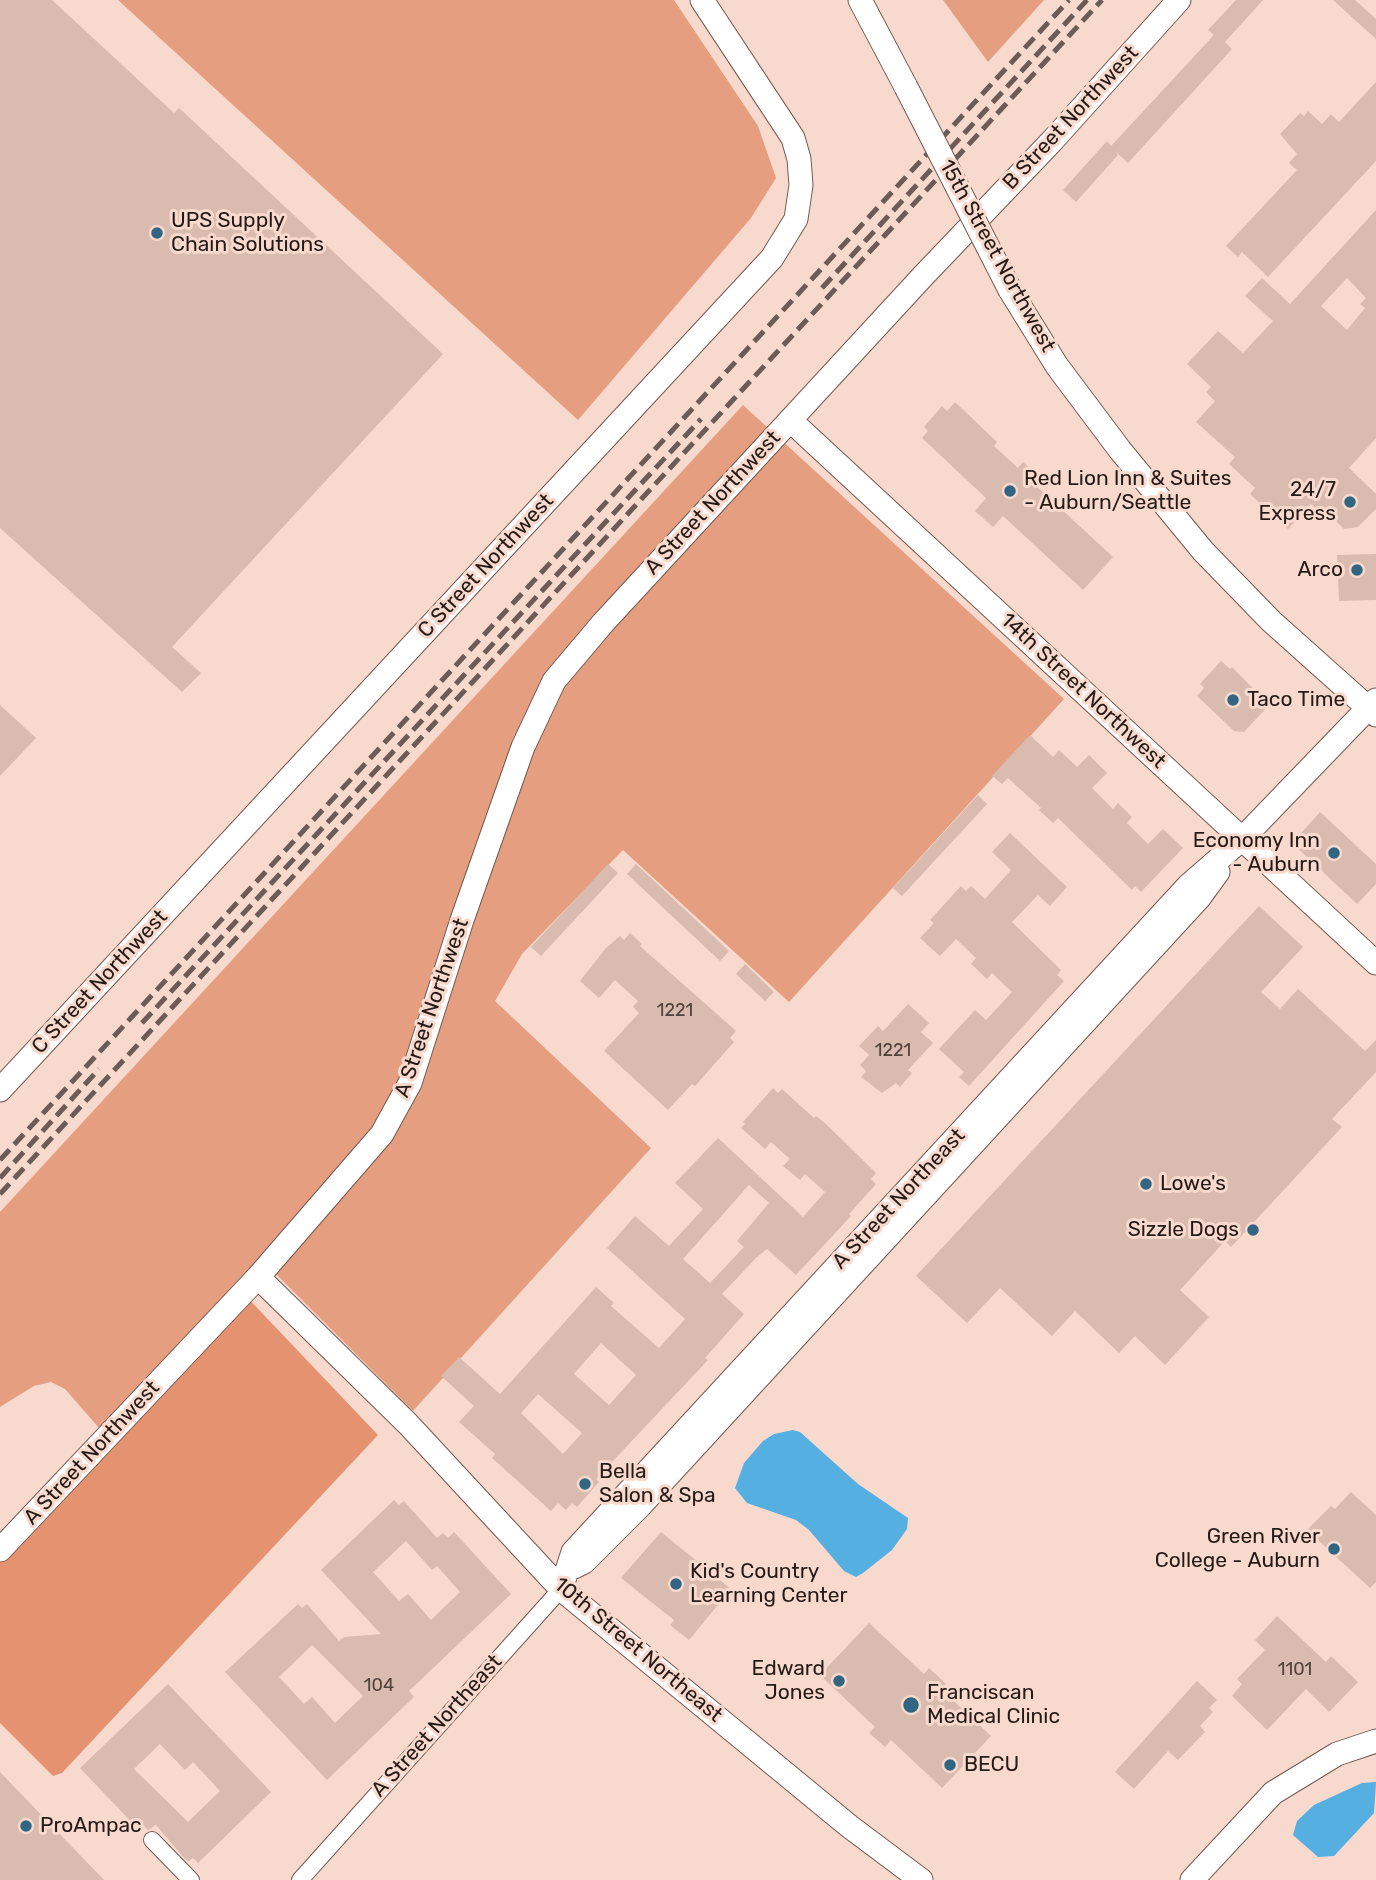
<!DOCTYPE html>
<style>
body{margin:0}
canvas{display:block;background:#f8d9cd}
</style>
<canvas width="1376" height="1880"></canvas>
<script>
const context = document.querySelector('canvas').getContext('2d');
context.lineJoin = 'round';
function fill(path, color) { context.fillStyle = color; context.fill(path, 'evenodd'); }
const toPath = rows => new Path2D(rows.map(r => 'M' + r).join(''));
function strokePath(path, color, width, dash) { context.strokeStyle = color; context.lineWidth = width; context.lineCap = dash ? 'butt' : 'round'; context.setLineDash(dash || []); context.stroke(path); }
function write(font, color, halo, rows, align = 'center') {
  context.font = font + ' Rubik,sans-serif'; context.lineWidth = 6; context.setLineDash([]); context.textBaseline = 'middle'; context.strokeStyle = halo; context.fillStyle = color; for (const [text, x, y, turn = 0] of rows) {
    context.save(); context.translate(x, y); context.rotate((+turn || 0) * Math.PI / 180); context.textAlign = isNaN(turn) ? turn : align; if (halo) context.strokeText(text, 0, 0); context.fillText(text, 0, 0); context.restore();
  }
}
fill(toPath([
 [118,0,674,0,758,126,776,178,751,218,578,420],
 [943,0,1044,0,988,62],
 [743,405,1064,699,789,1002,623,850,522,954,495,1001,651,1148,413,1411,268,1266,107,1437,65,1389,51,1382,34,1386,0,1407,0,1212]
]), '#e59e80');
fill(toPath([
 [243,1293,378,1435,62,1773,53,1776,0,1723,0,1550]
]), '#e59270');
fill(toPath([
 [793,1430,800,1432,858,1484,908,1518,907,1529,892,1550,863,1573,856,1577,844,1571,809,1530,796,1520,747,1503,735,1488,744,1463,763,1441,774,1434],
 [1376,1782,1374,1813,1334,1856,1318,1857,1293,1835,1297,1821,1314,1805,1362,1783]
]), '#56afe1');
fill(toPath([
 [0,0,52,0,174,113,179,108,443,354,172,647,201,673,182,692,0,528],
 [1236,0,1263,0,1225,42,1232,49,1128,163,1116,152,1118,155,1076,202,1063,190,1107,141,1111,146,1214,35,1208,30],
 [1333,0,1355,0,1376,19,1376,39],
 [1376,82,1376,161,1268,277,1242,252,1238,257,1226,246,1297,170,1289,163,1297,154,1280,134,1300,113,1304,116,1308,111,1322,124,1331,114,1339,122],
 [1376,210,1376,438,1349,468,1376,494,1376,509,1358,527,1344,529,1331,516,1327,520,1311,504,1288,529,1250,494,1255,488,1229,464,1235,457,1196,422,1215,401,1206,392,1211,387,1187,364,1218,331,1243,353,1273,321,1245,296,1262,278,1290,304],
 [1347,278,1366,298,1360,304,1365,308,1347,330,1321,306],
 [955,402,997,442,994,446,1018,468,1023,462,1039,477,1033,483,1113,557,1083,590,1003,516,993,527,975,511,986,498,922,438,928,431,924,427,942,406,947,411],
 [1376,554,1376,600,1339,601,1337,555],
 [1221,661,1230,669,1232,667,1269,705,1244,732,1234,731,1197,696,1204,688,1200,684],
 [0,705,36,738,0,776],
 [1030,735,1053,757,1059,750,1077,767,1089,755,1107,773,1092,788,1113,809,1118,803,1132,817,1127,823,1148,844,1163,829,1183,848,1141,892,1135,886,1132,890,1058,818,1053,823,1039,810,1041,808,1008,778,1002,784,992,776],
 [978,795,987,804,902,896,893,888],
 [1320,812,1376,864,1376,884,1357,904,1292,843],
 [1010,833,1067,887,1050,906,1038,895,1012,922,1061,970,1057,975,1064,981,969,1086,959,1077,964,1072,939,1049,975,1010,986,1020,1012,992,992,973,987,979,971,964,976,958,956,939,940,956,920,938,934,923,930,920,961,886,966,891,971,886,985,899,1011,870,992,852],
 [608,864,618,873,541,956,531,947],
 [636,864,729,951,720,961,627,874],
 [1259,906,1303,947,1261,992,1280,1009,1298,989,1365,1051,1376,1040,1376,1072,1332,1119,1342,1127,1231,1247,1225,1241,1180,1290,1209,1317,1165,1365,1135,1336,1119,1353,1075,1311,1052,1336,1000,1288,967,1323,916,1276],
 [630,933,642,944,640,946,736,1031,730,1038,734,1042,695,1086,692,1084,668,1110,604,1051,639,1013,633,1007,638,1001,615,980,599,998,580,981,606,948,620,936,624,940],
 [745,964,774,992,765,1001,736,974],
 [908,1004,929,1023,921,1032,933,1043,908,1070,912,1073,900,1087,896,1083,882,1093,861,1077,866,1071,860,1065,869,1055,859,1046,878,1026,883,1031],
 [773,1088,778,1093,782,1089,814,1118,816,1116,826,1124,876,1173,871,1179,876,1184,849,1214,851,1216,796,1275,767,1249,756,1258,722,1294,744,1314,705,1358,708,1360,596,1479,599,1482,577,1507,572,1503,566,1510,558,1503,551,1511,492,1458,495,1454,459,1422,474,1406,441,1376,459,1357,500,1394,596,1287,614,1303,611,1306,659,1348,685,1319,607,1248,635,1216,669,1246,703,1209,675,1183,718,1138,803,1217,825,1192,805,1174,800,1180,783,1166,790,1159,771,1142,765,1149,741,1128,745,1124,743,1122],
 [749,1185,769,1203,737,1241,744,1247,710,1283,683,1259],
 [601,1343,636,1375,609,1405,574,1374],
 [538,1394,582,1433,563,1454,521,1413],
 [1351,1492,1376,1515,1376,1582,1370,1588,1307,1530,1331,1506,1335,1509],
 [394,1500,399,1505,404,1501,437,1538,443,1533,448,1538,454,1532,511,1594,409,1691,414,1697,327,1780,225,1672,298,1604,302,1608,307,1604,339,1641,344,1637,381,1634,321,1570],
 [406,1541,432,1570,437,1566,460,1592,431,1620,408,1594,399,1601,373,1572],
 [312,1645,363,1696,335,1723,312,1697,304,1704,279,1677],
 [661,1532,731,1589,689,1640,670,1625,674,1620,621,1578],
 [1277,1616,1326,1662,1331,1656,1358,1682,1329,1712,1306,1689,1267,1730,1232,1696,1242,1684,1237,1679,1265,1650,1255,1640],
 [869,1623,924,1674,929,1668,946,1684,941,1689,991,1736,942,1788,891,1740,885,1747,869,1733,875,1727,820,1675],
 [1197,1681,1217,1700,1209,1708,1213,1712,1200,1726,1205,1732,1178,1760,1168,1751,1134,1789,1115,1772],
 [168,1684,271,1792,198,1863,193,1858,189,1861,185,1859,156,1825,148,1830,144,1826,139,1830,80,1768],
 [160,1744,185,1770,193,1762,220,1791,188,1822,134,1769],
 [0,1772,104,1880,0,1880]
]), '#d9bbaf');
const street = toPath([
 [152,1840,191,1880],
 [300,1880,561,1589]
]);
const secondary = toPath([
 [860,0,906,87],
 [1010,290,1057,366,1120,450,1203,551,1271,621,1376,715],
 [790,420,1376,963],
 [0,1090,772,258,796,219,801,185,799,159,793,138,702,0],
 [258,1277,408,1424,561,1589,849,1826,921,1880],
 [0,1550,258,1277,382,1134,410,1083,462,920,523,747,554,681,603,623,924,275,1052,141,1179,0],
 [574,1567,584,1562,640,1506,1199,898,1218,872],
 [561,1589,573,1552,1188,886,1243,838,1376,700],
 [1192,1880,1273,1793,1337,1754,1376,1741]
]);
strokePath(street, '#745a50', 18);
strokePath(secondary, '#745a50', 25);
strokePath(street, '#fff', 16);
strokePath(secondary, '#fff', 23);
strokePath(toPath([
 [822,288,1087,0],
 [142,1023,701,419],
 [0,1160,1069,0],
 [0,1178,99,1069],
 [0,1194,1102,0]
]), '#6d5b55', 5, [14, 7]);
const secondaryBridge = toPath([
 [906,87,1010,290]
]);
strokePath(secondaryBridge, '#745a50', 25, []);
strokePath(secondaryBridge, '#fff', 23);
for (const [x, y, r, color] of [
 [157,233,7,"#326582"],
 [1010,491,7,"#326582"],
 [1350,502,7,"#326582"],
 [1357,570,7,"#326582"],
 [1233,700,7,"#326582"],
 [1334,853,7,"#326582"],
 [1146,1184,7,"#326582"],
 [1253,1230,7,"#326582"],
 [585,1484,7,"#326582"],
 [1334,1549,7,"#326582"],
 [676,1584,7,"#326582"],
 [839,1681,7,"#326582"],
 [911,1705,9,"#326582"],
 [950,1765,7,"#326582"],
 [26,1826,7,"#326582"]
]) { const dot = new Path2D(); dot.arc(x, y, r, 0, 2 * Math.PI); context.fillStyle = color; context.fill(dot); strokePath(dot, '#f8d9cd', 2.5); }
write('18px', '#52423c', null, [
 ["1221",675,1011],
 ["1221",893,1051],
 ["1101",1295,1670],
 ["104",379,1686]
]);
write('21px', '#251a16', '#f8d9cd', [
 ["B Street Northwest",1071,118,-47],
 ["15th Street Northwest",997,256,61],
 ["A Street Northwest",713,503,-47],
 ["C Street Northwest",486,566,-47],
 ["14th Street Northwest",1083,691,43],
 ["C Street Northwest",100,982,-47],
 ["A Street Northwest",432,1008,-71],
 ["A Street Northeast",899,1199,-47],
 ["A Street Northwest",92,1453,-47],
 ["10th Street Northeast",638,1650,40],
 ["A Street Northeast",437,1726,-48]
]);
write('21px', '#251a16', '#f8d9cd', [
 ["UPS Supply",171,221],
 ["Chain Solutions",171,245],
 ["Red Lion Inn & Suites",1024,479],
 ["- Auburn/Seattle",1024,503],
 ["24/7",1336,490,"right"],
 ["Express",1336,514,"right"],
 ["Arco",1343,570,"right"],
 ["Taco Time",1247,700],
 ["Economy Inn",1320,841,"right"],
 ["- Auburn",1320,865,"right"],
 ["Lowe's",1160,1184],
 ["Sizzle Dogs",1239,1230,"right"],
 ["Bella",599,1472],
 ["Salon & Spa",599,1496],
 ["Green River",1320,1537,"right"],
 ["College - Auburn",1320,1561,"right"],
 ["Kid's Country",690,1572],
 ["Learning Center",690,1596],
 ["Edward",825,1669,"right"],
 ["Jones",825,1693,"right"],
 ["Franciscan",927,1693],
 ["Medical Clinic",927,1717],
 ["BECU",964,1765],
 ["ProAmpac",40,1826]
], 'left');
</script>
